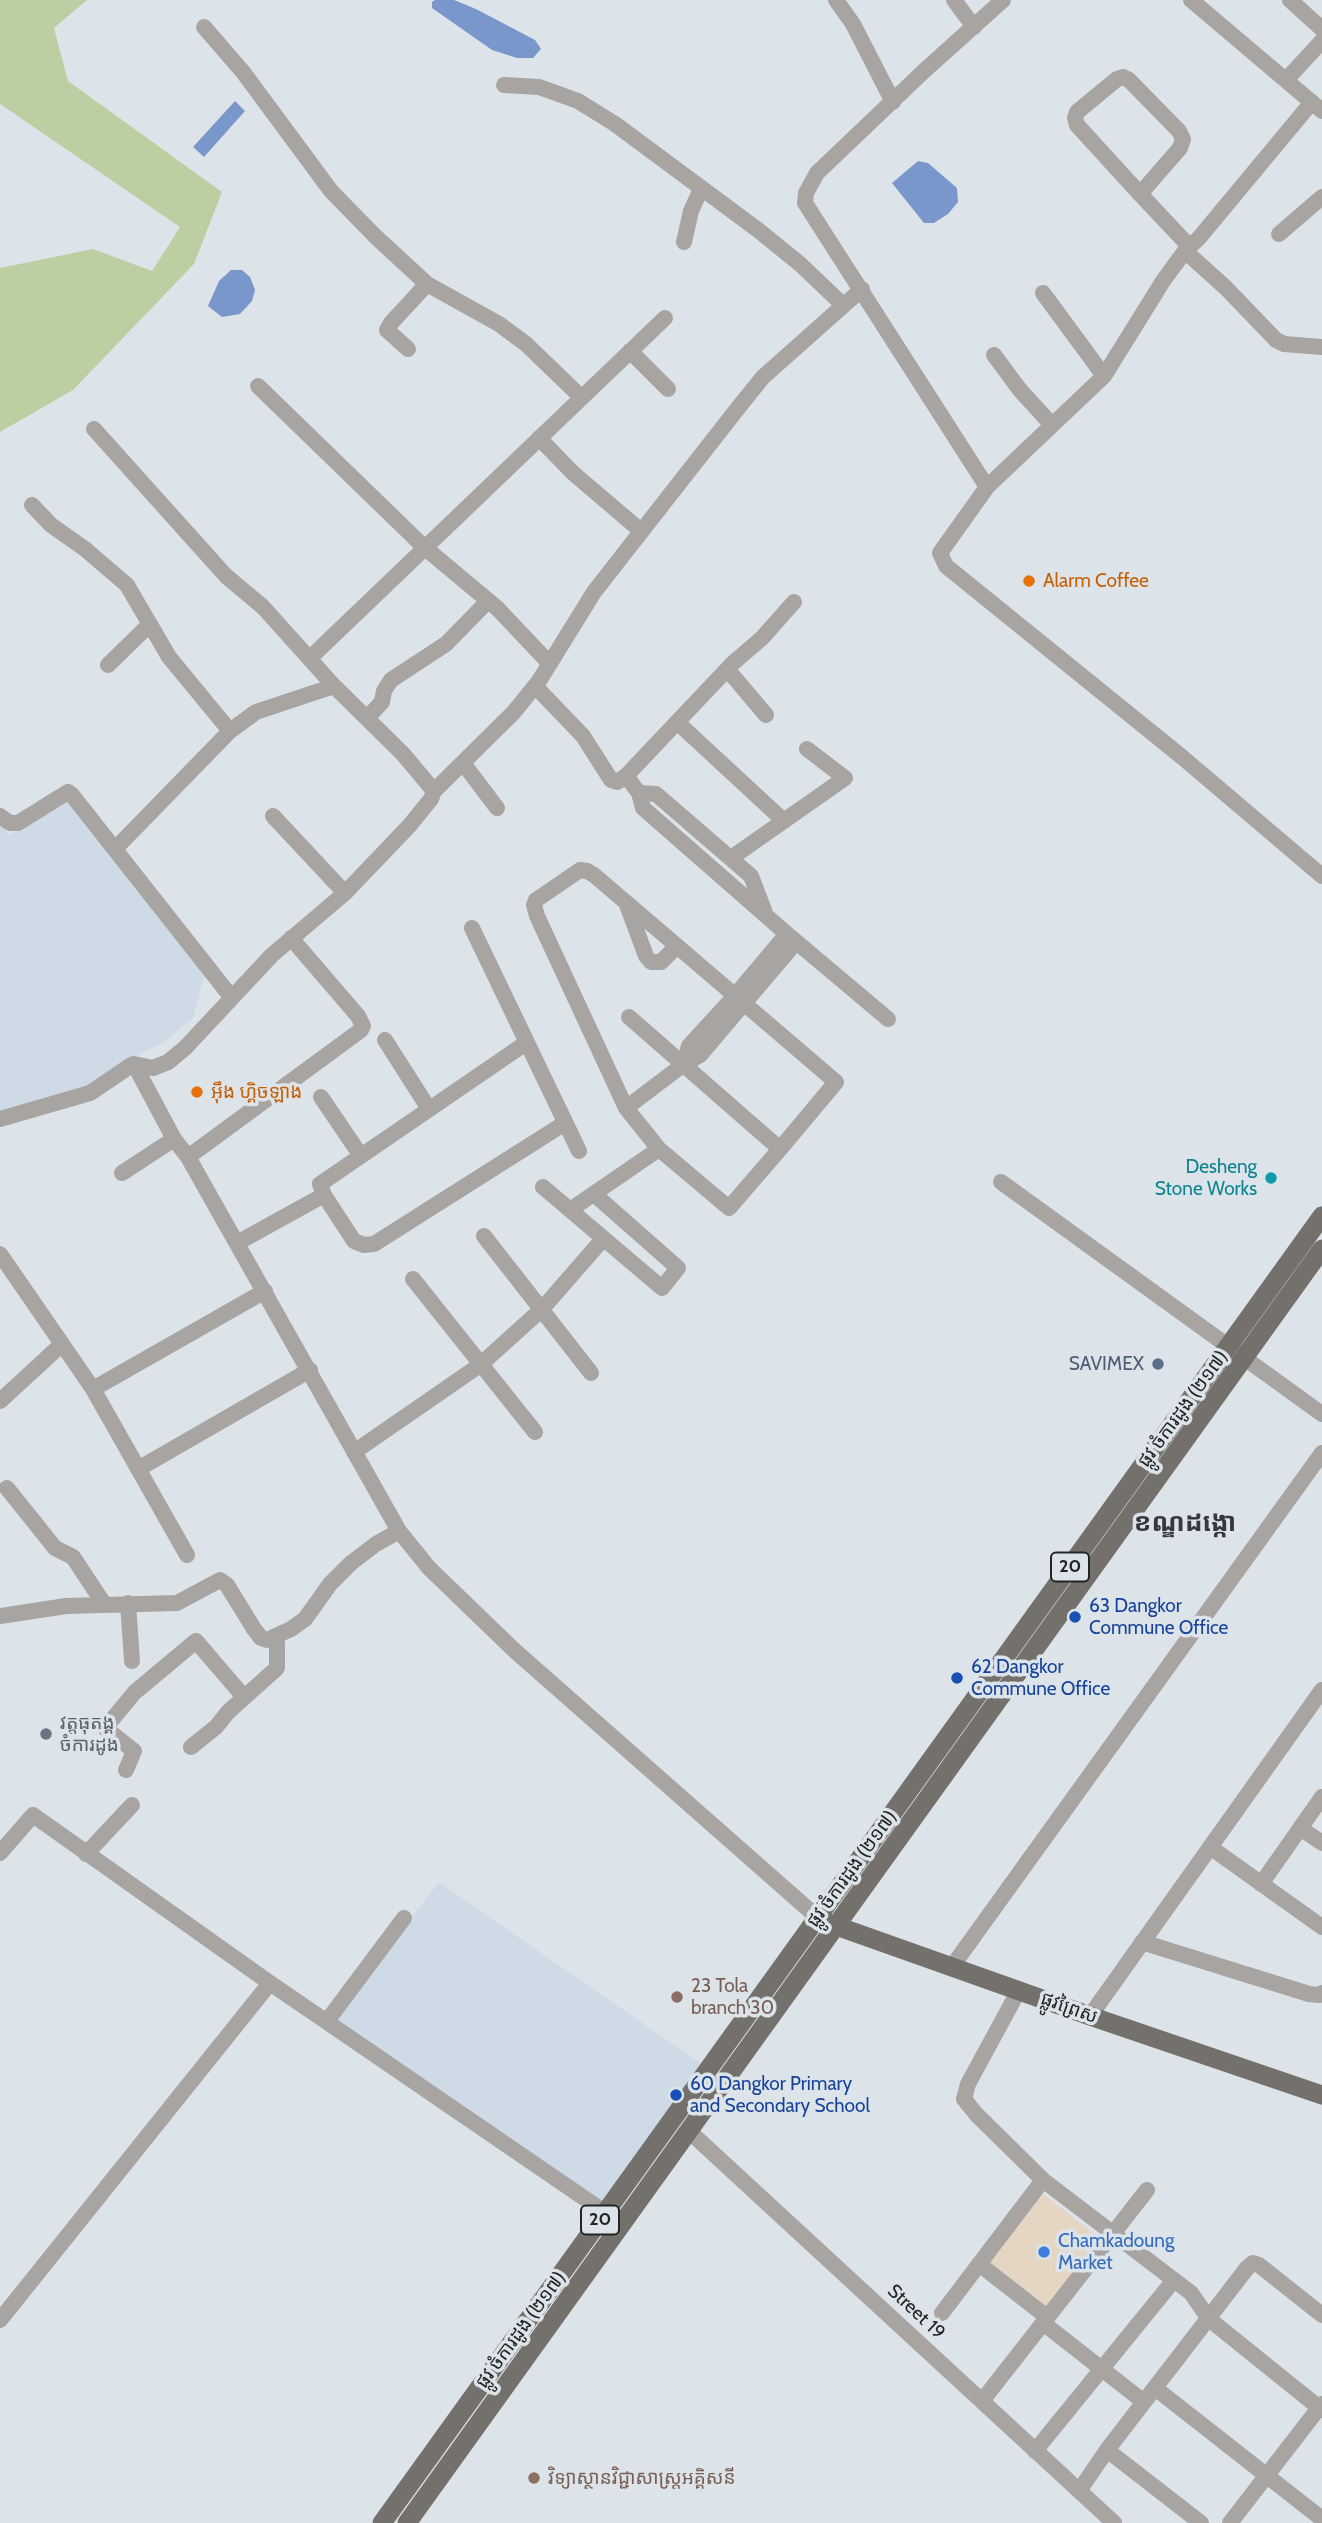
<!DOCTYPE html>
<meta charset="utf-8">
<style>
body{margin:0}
canvas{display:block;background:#dde4e9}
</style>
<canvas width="1322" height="2523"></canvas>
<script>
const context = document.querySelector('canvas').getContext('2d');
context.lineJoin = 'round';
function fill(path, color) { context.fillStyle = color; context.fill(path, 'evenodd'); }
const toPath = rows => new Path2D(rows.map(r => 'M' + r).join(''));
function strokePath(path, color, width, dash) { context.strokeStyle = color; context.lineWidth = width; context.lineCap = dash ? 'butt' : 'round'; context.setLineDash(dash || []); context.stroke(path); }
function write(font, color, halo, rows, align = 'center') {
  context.font = font + ' Cabin,"Noto Sans Khmer",sans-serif'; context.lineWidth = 7; context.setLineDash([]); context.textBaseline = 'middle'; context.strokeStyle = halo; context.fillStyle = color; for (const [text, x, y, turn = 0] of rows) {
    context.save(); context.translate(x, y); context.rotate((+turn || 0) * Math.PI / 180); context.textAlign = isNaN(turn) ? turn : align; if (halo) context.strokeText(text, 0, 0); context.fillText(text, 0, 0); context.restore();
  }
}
fill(toPath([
 [1042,2193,1101,2239,1046,2310,987,2264]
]), '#e5d6c4');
fill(toPath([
 [70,796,206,969,193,1018,163,1043,145,1051,86,1089,0,1112,0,824,10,835],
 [439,1882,703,2065,599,2205,333,2018]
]), '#cedbe6');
fill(toPath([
 [0,0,87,0,54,28,68,81,222,192,194,264,73,390,0,432,0,268,93,249,152,271,180,227,0,104]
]), '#bccfa2');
fill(toPath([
 [435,0,454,0,476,9,535,40,541,49,533,58,517,58,492,50,432,8,432,2],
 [235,101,245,111,204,157,193,147],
 [918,161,928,163,957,188,958,202,948,214,934,223,924,223,892,183],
 [231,270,242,270,250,277,255,290,252,301,240,314,222,317,208,306,219,281]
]), '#7a97cb');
strokePath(toPath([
 [836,0,853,24,893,102],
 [954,0,974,27],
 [1191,0,1322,111],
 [1290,0,1322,29],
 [204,27,243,72,331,191,376,237,427,284,499,324,526,344,581,397],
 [1286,80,1322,41],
 [504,85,539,87,578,101,615,124,758,230,800,264,843,305],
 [1312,102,1199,238,1185,251,1163,281,1104,376,987,487,940,553,946,566,1182,757,1322,876],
 [1140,194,1180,148,1183,139,1179,131,1129,80,1123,77,1117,79,1077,112,1075,118,1077,125,1140,194,1190,247],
 [1279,234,1322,197],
 [684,242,691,211,701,189],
 [1185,251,1226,288,1276,340,1284,344,1322,347],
 [1043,293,1104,376],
 [408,349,387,330,391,323,427,284],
 [630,351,668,389],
 [994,355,1020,390,1052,425],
 [258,386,424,547,497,608,550,664],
 [94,429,226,576,263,607,334,686,403,754,434,791],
 [539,438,573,473,641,531],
 [987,487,805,203,806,193,817,173,924,71,1003,0],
 [32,505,51,525,85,549,127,585,169,657,230,731],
 [310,658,665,318],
 [108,665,150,624],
 [727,669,766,715],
 [535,686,583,736,611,780,617,782,626,776,733,663,762,638,794,602],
 [367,718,382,702,384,691,391,680,446,644,488,601],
 [678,723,784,821],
 [463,763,497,808],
 [626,776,639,793,643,808,787,934,888,1019],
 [639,793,656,794,751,876,764,910],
 [0,816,10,823,18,823,63,795,68,792,72,795,232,998],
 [273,816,345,893],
 [115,849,230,731,256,712,334,686],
 [731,858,845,778,807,749],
 [627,905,646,956,651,962,661,962,676,947],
 [472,928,579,1151],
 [629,1017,780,1149,729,1208,659,1149,626,1108,537,916,534,905,536,900,580,870,587,871,594,875,836,1082,780,1149],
 [385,1040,429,1109],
 [134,1064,174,1139,188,1157,399,1531,429,1568,514,1650,817,1917],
 [684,1064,689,1046,734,997,787,934],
 [321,1097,361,1156],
 [626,1108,684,1064,700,1055,796,942],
 [0,1119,90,1093,130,1066,134,1064,153,1068,168,1062,185,1048,272,955,345,893,410,825,431,799,434,791,514,712,539,681,594,592,738,408,763,377,862,289],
 [188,1157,361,1030,363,1026,358,1016,291,938],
 [122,1173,174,1139],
 [1001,1182,1322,1414],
 [543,1187,662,1288,678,1268,594,1194],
 [324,1195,354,1241,364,1245,374,1244,565,1123],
 [570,1210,659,1149],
 [484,1236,591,1373],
 [237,1243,324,1195,320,1184,526,1043],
 [0,1254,93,1389,187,1555],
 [413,1279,535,1432],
 [93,1389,265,1291],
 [0,1401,62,1344],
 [354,1452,480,1365,542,1309,603,1239],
 [138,1469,310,1370],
 [7,1488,55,1548,73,1557,104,1604],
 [128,1603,132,1661],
 [0,1616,66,1606,177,1603,220,1580,227,1585,254,1629,261,1638,267,1640,291,1629,305,1619,330,1584,351,1563,376,1544,399,1531],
 [191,1747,216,1727,228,1712,277,1668,277,1637],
 [126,1770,134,1751,105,1728,135,1692,196,1641,244,1697],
 [1300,1828,1322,1843],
 [1210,1847,1322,1927],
 [0,1853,33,1815,270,1983,622,2224],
 [86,1854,132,1805],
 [1261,1884,1322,1797],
 [1142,1942,1309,1994,1319,1995,1322,1993],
 [951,1968,1322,1453],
 [1019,1990,968,2084,964,2099,976,2114,1043,2180,1191,2293,1209,2319,1322,2410],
 [1090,2016,1322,1690],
 [327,2021,404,1918],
 [690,2132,1114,2523],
 [979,2264,1047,2317],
 [942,2313,1043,2180],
 [0,2320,270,1983],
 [1043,2323,1144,2402],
 [1155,2388,1322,2519],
 [982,2401,1147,2190],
 [1107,2450,1201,2523],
 [1035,2451,1174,2280],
 [1079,2491,1107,2450,1247,2268,1253,2263,1259,2265,1322,2315],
 [1230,2523,1322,2404]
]), '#a7a4a2', 16);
strokePath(toPath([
 [828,1923,1090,2016,1322,2095],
 [382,2523,1322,1216],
 [407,2523,1322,1249]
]), '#74706c', 19);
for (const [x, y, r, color] of [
 [1029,581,7,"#e8710a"],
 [197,1092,7,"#e8710a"],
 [1271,1178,7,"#0f9aa8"],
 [1158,1364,7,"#5c6f8a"],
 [1075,1617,7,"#1a4fb4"],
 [957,1678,7,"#1a4fb4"],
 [46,1734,7,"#6b7280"],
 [677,1997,7,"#8d6e63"],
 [676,2095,7,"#1a4fb4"],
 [1044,2252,7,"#3f7fe0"],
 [534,2478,7,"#8d6e63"]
]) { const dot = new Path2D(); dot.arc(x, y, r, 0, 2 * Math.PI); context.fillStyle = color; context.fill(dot); strokePath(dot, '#dde4e9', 2.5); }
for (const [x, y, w] of [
 [1070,1567,38],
 [600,2220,38]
]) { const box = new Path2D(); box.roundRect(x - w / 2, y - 14.5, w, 29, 5); context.fillStyle = '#dde4e9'; context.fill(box); strokePath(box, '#222426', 2); }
write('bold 18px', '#222426', null, [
 ["20",1070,1567],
 ["20",600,2220]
]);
write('19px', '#c56008', '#dde4e9', [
 ["Alarm Coffee",1043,581],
 ["អ៊ឹង ហ្គិចឡាង",211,1092]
], 'left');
write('19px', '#0d838f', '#dde4e9', [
 ["Desheng",1257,1167],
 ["Stone Works",1257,1189]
], 'right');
write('19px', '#4e5e75', '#dde4e9', [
 ["SAVIMEX",1144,1364]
], 'right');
write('19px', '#222426', '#dde4e9', [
 ["ផ្លូវ ចំការដូង (២១៧)",1183,1409,-54],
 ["ផ្លូវ ចំការដូង (២១៧)",852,1869,-54],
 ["ផ្លូវព្រៃស",1069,2008,20],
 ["Street 19",916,2312,43],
 ["ផ្លូវ ចំការដូង (២១៧)",521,2330,-54]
]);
write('19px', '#164399', '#dde4e9', [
 ["63 Dangkor",1089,1606],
 ["Commune Office",1089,1628],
 ["62 Dangkor",971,1667],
 ["Commune Office",971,1689],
 ["60 Dangkor Primary",690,2084],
 ["and Secondary School",690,2106]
], 'left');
write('19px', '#5b616d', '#dde4e9', [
 ["វត្តធុតង្គ",60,1723],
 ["ចំការដូង",60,1745]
], 'left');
write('19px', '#785e54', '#dde4e9', [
 ["23 Tola",691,1986],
 ["branch 30",691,2008],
 ["វិទ្យាស្ថានវិជ្ជាសាស្រ្តអគ្គិសនី",548,2478]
], 'left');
write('19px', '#366cbe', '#dde4e9', [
 ["Chamkadoung",1058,2241],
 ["Market",1058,2263]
], 'left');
write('bold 26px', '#353a3e', '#dde4e9', [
 ["ខណ្ឌដង្កោ",1185,1523]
]);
</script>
